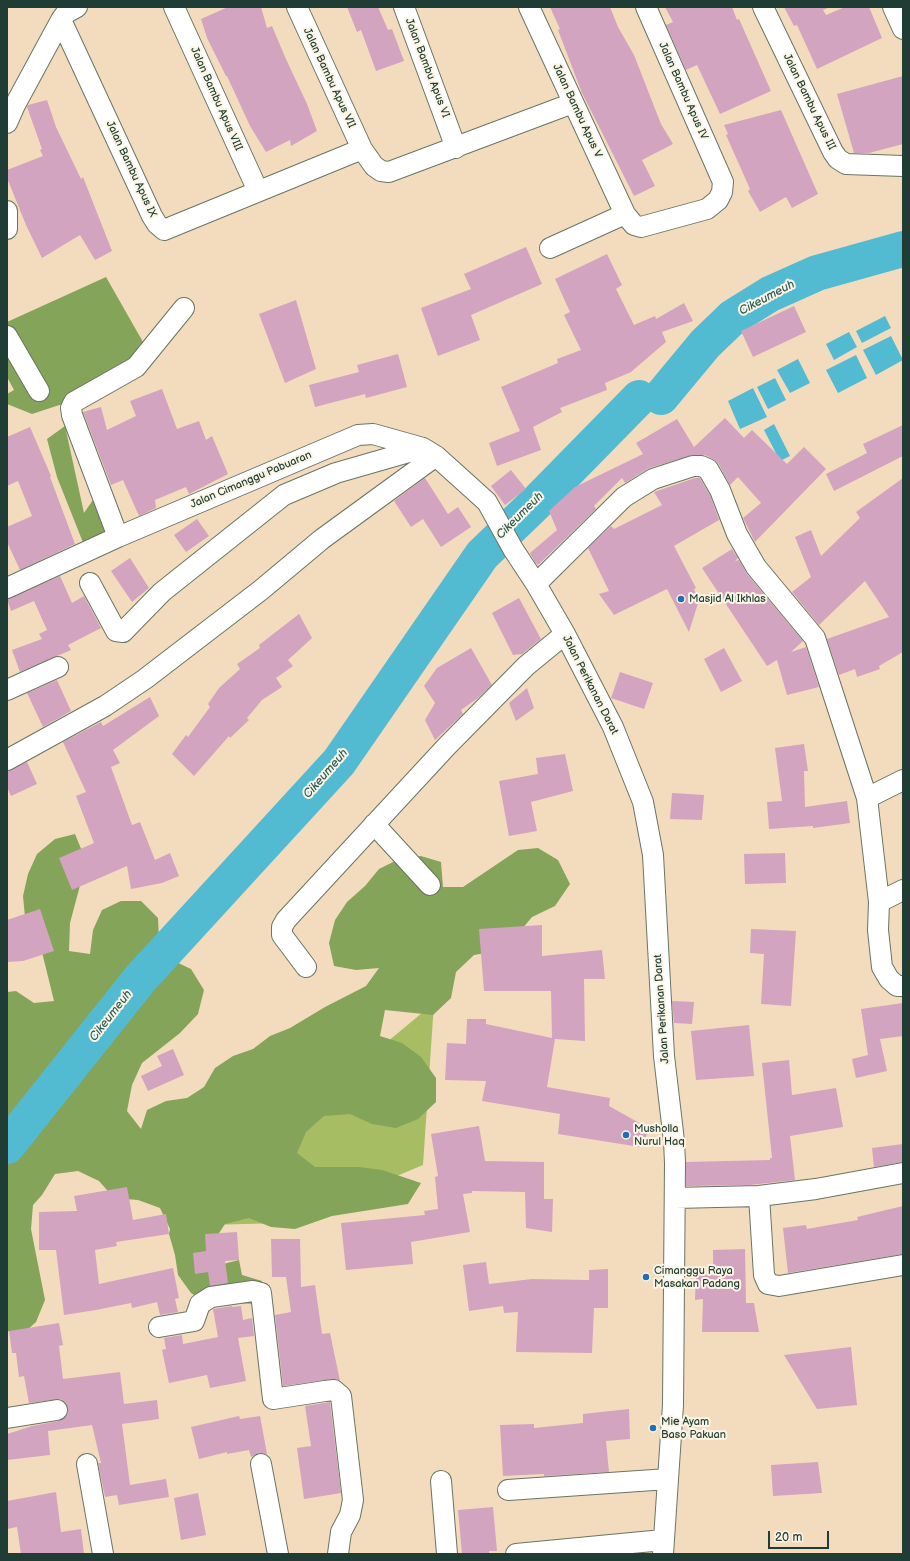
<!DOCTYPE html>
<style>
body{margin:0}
#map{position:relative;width:910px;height:1561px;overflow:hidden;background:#f3dcbd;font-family:"Balsamiq Sans",sans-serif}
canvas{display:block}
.frame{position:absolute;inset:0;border:8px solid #1f3d34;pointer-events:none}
.scale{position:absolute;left:768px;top:1531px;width:61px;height:18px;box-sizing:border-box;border:2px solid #1f3d34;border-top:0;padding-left:5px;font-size:12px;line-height:14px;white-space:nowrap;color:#1f3d34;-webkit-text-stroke:3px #fcf5e5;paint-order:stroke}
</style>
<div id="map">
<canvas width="910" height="1561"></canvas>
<div class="frame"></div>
<div class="scale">20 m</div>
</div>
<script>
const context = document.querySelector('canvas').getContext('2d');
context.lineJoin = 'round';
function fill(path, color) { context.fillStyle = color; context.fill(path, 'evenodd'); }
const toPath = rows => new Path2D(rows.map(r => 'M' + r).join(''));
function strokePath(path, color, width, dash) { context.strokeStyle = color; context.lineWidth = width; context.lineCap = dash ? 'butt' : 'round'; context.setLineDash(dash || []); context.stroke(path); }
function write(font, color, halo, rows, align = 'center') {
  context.font = font + ' "Balsamiq Sans",sans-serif'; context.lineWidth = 4; context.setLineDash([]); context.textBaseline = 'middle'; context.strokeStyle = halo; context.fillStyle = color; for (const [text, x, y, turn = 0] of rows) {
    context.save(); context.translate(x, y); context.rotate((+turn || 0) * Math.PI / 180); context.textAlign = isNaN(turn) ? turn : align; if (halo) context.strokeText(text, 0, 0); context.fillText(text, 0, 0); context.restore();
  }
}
fill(toPath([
 [434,1003,423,1165,284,1223,206,1225,203,1195]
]), '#a6bd63');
fill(toPath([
 [106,277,143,342,105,390,32,414,7,404,7,394,14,390,7,377,7,322],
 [65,426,84,513,97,494,113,535,84,545,57,477,47,439],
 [75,834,84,856,82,878,70,923,69,951,90,954,93,930,102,910,121,901,141,901,158,918,159,941,172,960,191,969,204,990,198,1014,180,1033,142,1063,132,1085,127,1111,141,1129,147,1110,166,1101,187,1098,204,1087,215,1068,233,1056,253,1049,270,1036,290,1028,325,1007,366,986,379,968,356,970,334,966,329,943,335,920,347,902,365,886,379,869,399,859,421,856,441,862,443,887,463,887,518,850,538,848,558,860,570,884,555,906,532,917,517,935,497,951,474,955,456,972,451,998,433,1015,385,1010,380,1036,402,1043,421,1057,436,1078,436,1102,418,1119,396,1128,372,1124,350,1114,324,1116,306,1132,297,1153,315,1167,359,1167,382,1170,421,1183,408,1204,332,1216,295,1229,271,1227,249,1218,225,1224,212,1244,219,1265,239,1260,242,1275,262,1281,257,1304,233,1303,210,1305,191,1293,178,1275,175,1255,169,1234,170,1229,160,1208,138,1200,114,1198,99,1181,78,1171,55,1174,42,1195,33,1205,31,1229,45,1300,36,1322,17,1339,9,1331,7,1332,7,992,16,991,34,1003,54,1001,38,936,25,917,23,896,28,874,37,854,55,839]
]), '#84a459');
fill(toPath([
 [885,316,891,328,862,343,856,331],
 [849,332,857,347,834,360,826,344],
 [891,336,903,360,876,375,863,350],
 [856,355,867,378,838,393,826,370],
 [798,359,810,383,790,393,777,370],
 [775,378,786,400,768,409,757,387],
 [753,388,767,417,740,429,728,401],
 [774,424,790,456,780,461,764,430]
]), '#53bbd1');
strokePath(toPath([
 [661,397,705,344,733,317,770,294,817,273,903,249],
 [7,1146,140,979,339,762,482,555,538,501,639,398]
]), '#53bbd1', 36);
fill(toPath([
 [228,7,261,7,267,28,272,26,285,57,307,104,317,131,291,146,290,140,266,152,250,126,227,76,226,76,207,38,201,19],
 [347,7,378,7,388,30,392,29,404,61,376,71,361,30,357,32],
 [550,7,610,7,618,27,634,55,661,124,673,144,642,160,655,186,634,196,582,93,558,30,560,29],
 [665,7,732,7,737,20,739,19,771,91,720,114,697,65,686,70,666,25,673,22],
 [784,7,830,7,823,10,826,15,845,7,869,7,882,38,817,69,797,25,794,26],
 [903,76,903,144,869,153,854,153,837,94],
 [47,100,56,127,81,179,83,177,112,251,95,260,80,235,42,258,26,225,7,178,7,170,43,156,40,150,42,149,27,107,28,105],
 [781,110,818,194,792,208,786,197,760,212,748,191,750,189,726,135,728,134,724,125],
 [526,247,542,284,471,315,480,340,438,356,421,308,471,289,464,274],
 [607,254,622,285,616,289,634,325,655,316,656,319,684,303,693,321,662,332,666,342,631,372,605,383,607,390,560,408,562,412,533,427,541,450,497,466,489,443,520,431,501,387,558,363,557,359,581,350,564,315,570,312,555,279],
 [296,300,316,369,285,383,259,314],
 [794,306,806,332,753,357,741,331],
 [398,354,407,387,366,398,365,394,315,407,309,385,359,372,357,365],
 [162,389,177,429,199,421,206,440,212,436,228,474,189,494,186,487,155,500,156,508,139,516,123,480,111,485,83,412,101,407,107,430,136,416,130,401],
 [725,418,744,438,752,430,787,464,804,447,826,469,755,542,743,518,761,503,738,477,730,485,718,463,713,459,705,455,693,455,649,468,625,483,622,478,594,506,596,509,538,565,535,562,530,553,557,530,549,511,575,487,643,454,636,443,677,419,694,447],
 [903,425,903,456,834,491,826,474,867,453,863,444],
 [30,427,51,476,50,477,75,544,20,570,7,542,7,527,32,516,18,481,7,486,7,437],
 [511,470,526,489,505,505,491,486],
 [425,478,448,514,458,507,471,527,441,547,423,519,411,527,394,501],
 [695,478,700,478,710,495,719,520,674,546,696,588,694,589,699,600,689,632,667,589,614,615,599,594,609,591,588,548,611,526,614,529,662,505,654,492],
 [903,478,903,652,879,666,880,669,857,677,855,669,839,675,827,639,889,617,865,581,819,625,792,592,811,577,795,537,811,530,821,556,860,518,856,512],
 [197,519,209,536,186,552,174,535],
 [732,549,738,558,735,561,739,560,747,574,803,641,791,652,806,647,819,687,787,695,777,660,767,666,702,568],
 [130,558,149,588,132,602,111,571],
 [60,576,72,603,84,596,101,628,68,645,71,650,20,672,12,650,42,639,39,634,47,630,34,601,11,611,7,599],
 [519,598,541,639,522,654,513,655,492,613],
 [299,614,312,638,288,660,293,666,276,678,282,687,262,700,247,718,249,720,230,738,229,736,194,776,172,754,186,735,188,737,210,707,208,704,219,688,240,669,237,664,260,648,259,645],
 [471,648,492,685,478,698,461,710,463,714,435,740,425,720,435,703,424,686,437,668],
 [724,648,742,681,721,692,704,659],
 [620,672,653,683,644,709,611,698],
 [57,680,71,711,43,727,27,693],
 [527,688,534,708,516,721,509,703],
 [150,697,159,716,113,750,120,763,111,767,132,825,140,822,155,860,170,853,179,876,162,883,131,889,127,866,72,890,59,858,94,843,76,796,86,792,63,742,101,722,103,726],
 [804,744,808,771,804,771,805,807,847,801,850,823,813,828,813,826,769,829,767,802,782,801,775,748],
 [565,754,573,791,531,802,537,831,509,836,499,781,538,774,536,758],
 [27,762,37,784,11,796,7,787,7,771],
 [672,793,704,795,702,820,670,819],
 [785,853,786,883,745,884,744,854],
 [40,909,54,951,23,961,7,962,7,920],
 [542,925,542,956,602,950,605,979,584,979,585,1041,555,1039,547,1087,610,1098,609,1106,650,1129,640,1147,558,1134,560,1114,482,1101,486,1081,445,1080,447,1043,466,1044,467,1019,486,1019,486,1024,552,1038,551,991,484,991,479,929],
 [751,929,796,931,791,1006,761,1004,764,954,750,953],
 [672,1001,694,1002,692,1024,674,1023],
 [903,1003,903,1036,880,1039,887,1071,856,1078,852,1059,868,1055,861,1009],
 [749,1025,754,1076,696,1080,691,1031],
 [173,1049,184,1075,148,1091,141,1076,162,1066,157,1056],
 [789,1060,792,1095,836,1088,843,1127,790,1136,795,1180,750,1185,686,1186,686,1162,770,1160,770,1158,772,1158,762,1063],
 [479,1126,485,1161,544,1162,544,1199,553,1199,552,1232,526,1228,525,1192,472,1191,472,1193,463,1194,470,1232,411,1242,413,1264,346,1270,341,1223,425,1215,424,1211,438,1209,435,1177,438,1176,431,1134],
 [903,1144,903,1162,874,1167,872,1148],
 [127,1187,133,1220,166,1214,169,1234,116,1242,117,1246,95,1250,99,1284,173,1268,179,1298,175,1299,178,1312,160,1315,157,1302,132,1308,131,1303,96,1310,64,1315,56,1250,39,1250,39,1212,77,1211,74,1196],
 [903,1206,903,1254,788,1273,783,1228,806,1225,807,1229,829,1225,858,1220,857,1217],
 [237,1232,239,1260,225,1261,228,1283,210,1286,208,1272,195,1274,193,1253,206,1251,205,1234],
 [271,1239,300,1239,301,1287,315,1285,322,1334,330,1333,340,1381,333,1379,283,1386,275,1315,291,1312,286,1277,272,1277],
 [745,1249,746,1303,754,1303,759,1332,702,1332,703,1299,695,1300,696,1275,713,1275,713,1250],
 [486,1262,489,1284,532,1279,589,1280,589,1270,608,1269,608,1308,594,1308,592,1353,516,1352,518,1312,504,1313,503,1306,469,1311,463,1265],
 [232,1306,232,1307,241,1306,243,1320,252,1318,254,1336,238,1338,246,1381,210,1388,207,1375,169,1383,162,1350,166,1349,164,1338,182,1335,183,1344,218,1337,213,1309],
 [59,1323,63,1345,59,1346,63,1379,120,1372,124,1404,157,1400,159,1419,122,1424,130,1485,166,1479,169,1497,119,1505,117,1495,105,1497,98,1463,101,1463,92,1425,48,1431,50,1455,7,1460,7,1434,32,1426,59,1421,68,1414,68,1409,66,1403,61,1399,29,1403,24,1376,19,1377,16,1353,12,1353,9,1331],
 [851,1347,857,1405,817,1409,784,1355],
 [330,1402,341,1493,304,1499,297,1448,311,1446,305,1406],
 [629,1409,630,1439,606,1441,609,1472,544,1476,544,1474,503,1476,500,1425,534,1424,534,1428,583,1423,583,1414],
 [239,1416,240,1419,260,1416,267,1454,258,1453,251,1457,249,1450,227,1454,227,1452,199,1459,191,1427],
 [818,1462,822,1493,773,1496,771,1465],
 [56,1492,61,1532,81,1529,84,1554,21,1554,17,1527,7,1529,7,1501],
 [198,1493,206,1535,181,1540,174,1498],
 [493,1507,497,1551,489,1551,489,1554,462,1554,458,1510]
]), '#d2a4bf');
const minor = toPath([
 [174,7,258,191],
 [297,7,362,149,374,166,381,171,389,172,573,103],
 [404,7,456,148],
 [529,7,625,214,634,225,641,227,707,209,718,200,722,192,723,182,646,7],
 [763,7,833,152,838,159,846,164,903,166],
 [893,7,903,29],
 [61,20,152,216,157,224,164,230,362,149],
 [7,123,15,105,61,20,66,13,77,7],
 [7,211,7,229],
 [550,248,625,214],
 [7,336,39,391],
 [118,537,72,415,71,408,74,402,136,367,184,308],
 [90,583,116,631,123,632,162,592,284,495,336,473,423,448],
 [536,584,624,497,653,479,693,466,701,466,708,469,720,490,737,534,756,567,815,638,867,798,879,902,878,930,882,967,889,979,897,986,903,986],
 [7,588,118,537,358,435,373,434,423,448,436,456,487,502,513,549,536,584,565,634,613,727,643,802,653,855,664,1056,674,1141,675,1163,673,1405,663,1554],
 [7,690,58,667],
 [7,760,105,706,145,679,261,590,322,539,436,456],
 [867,798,903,780],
 [374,824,430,885],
 [879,902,903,890],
 [306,967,282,935,282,927,286,920,447,746,526,666,565,634],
 [759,1196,764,1275,768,1284,779,1286,903,1265],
 [675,1198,759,1196,816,1189,903,1173],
 [159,1327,194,1321,200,1304,211,1297,253,1291,261,1293,273,1399,325,1391,334,1390,341,1396,353,1500,350,1515,341,1532,338,1554],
 [7,1418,57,1410],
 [87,1464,103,1554],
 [261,1464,278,1554],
 [441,1481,447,1554],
 [508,1490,668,1479],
 [516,1554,663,1540]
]);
strokePath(minor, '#697564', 22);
strokePath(minor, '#fff', 20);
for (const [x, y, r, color] of [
 [681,599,4,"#1f6fb2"],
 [626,1135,4,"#1f6fb2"],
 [646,1277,4,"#1f6fb2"],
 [653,1428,4,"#1f6fb2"]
]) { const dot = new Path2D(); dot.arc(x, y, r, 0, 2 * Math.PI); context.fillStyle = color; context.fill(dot); strokePath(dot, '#fcf5e5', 1.5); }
write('11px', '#1f3d34', '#fcf5e5', [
 ["Jalan Bambu Apus VI",427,68,69],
 ["Jalan Bambu Apus VII",329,78,65],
 ["Jalan Bambu Apus IV",683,91,66],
 ["Jalan Bambu Apus VIII",216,99,66],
 ["Jalan Bambu Apus III",809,102,64],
 ["Jalan Bambu Apus V",577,111,65],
 ["Jalan Bambu Apus IX",131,169,65],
 ["Jalan Cimanggu Pabuaran",251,480,-23],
 ["Jalan Perikanan Darat",590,685,63],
 ["Jalan Perikanan Darat",662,1009,-94]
]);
write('11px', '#1f3d34', '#fcf5e5', [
 ["Masjid Al Ikhlas",689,599],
 ["Musholla",634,1129],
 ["Nurul Haq",634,1142],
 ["Cimanggu Raya",654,1271],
 ["Masakan Padang",654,1284],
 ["Mie Ayam",661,1422],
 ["Baso Pakuan",661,1435]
], 'left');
write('italic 12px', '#2c5c5b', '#fcf5e5', [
 ["Cikeumeuh",767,298,-28],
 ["Cikeumeuh",520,516,-45],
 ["Cikeumeuh",326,774,-49],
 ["Cikeumeuh",111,1016,-52]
]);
</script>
